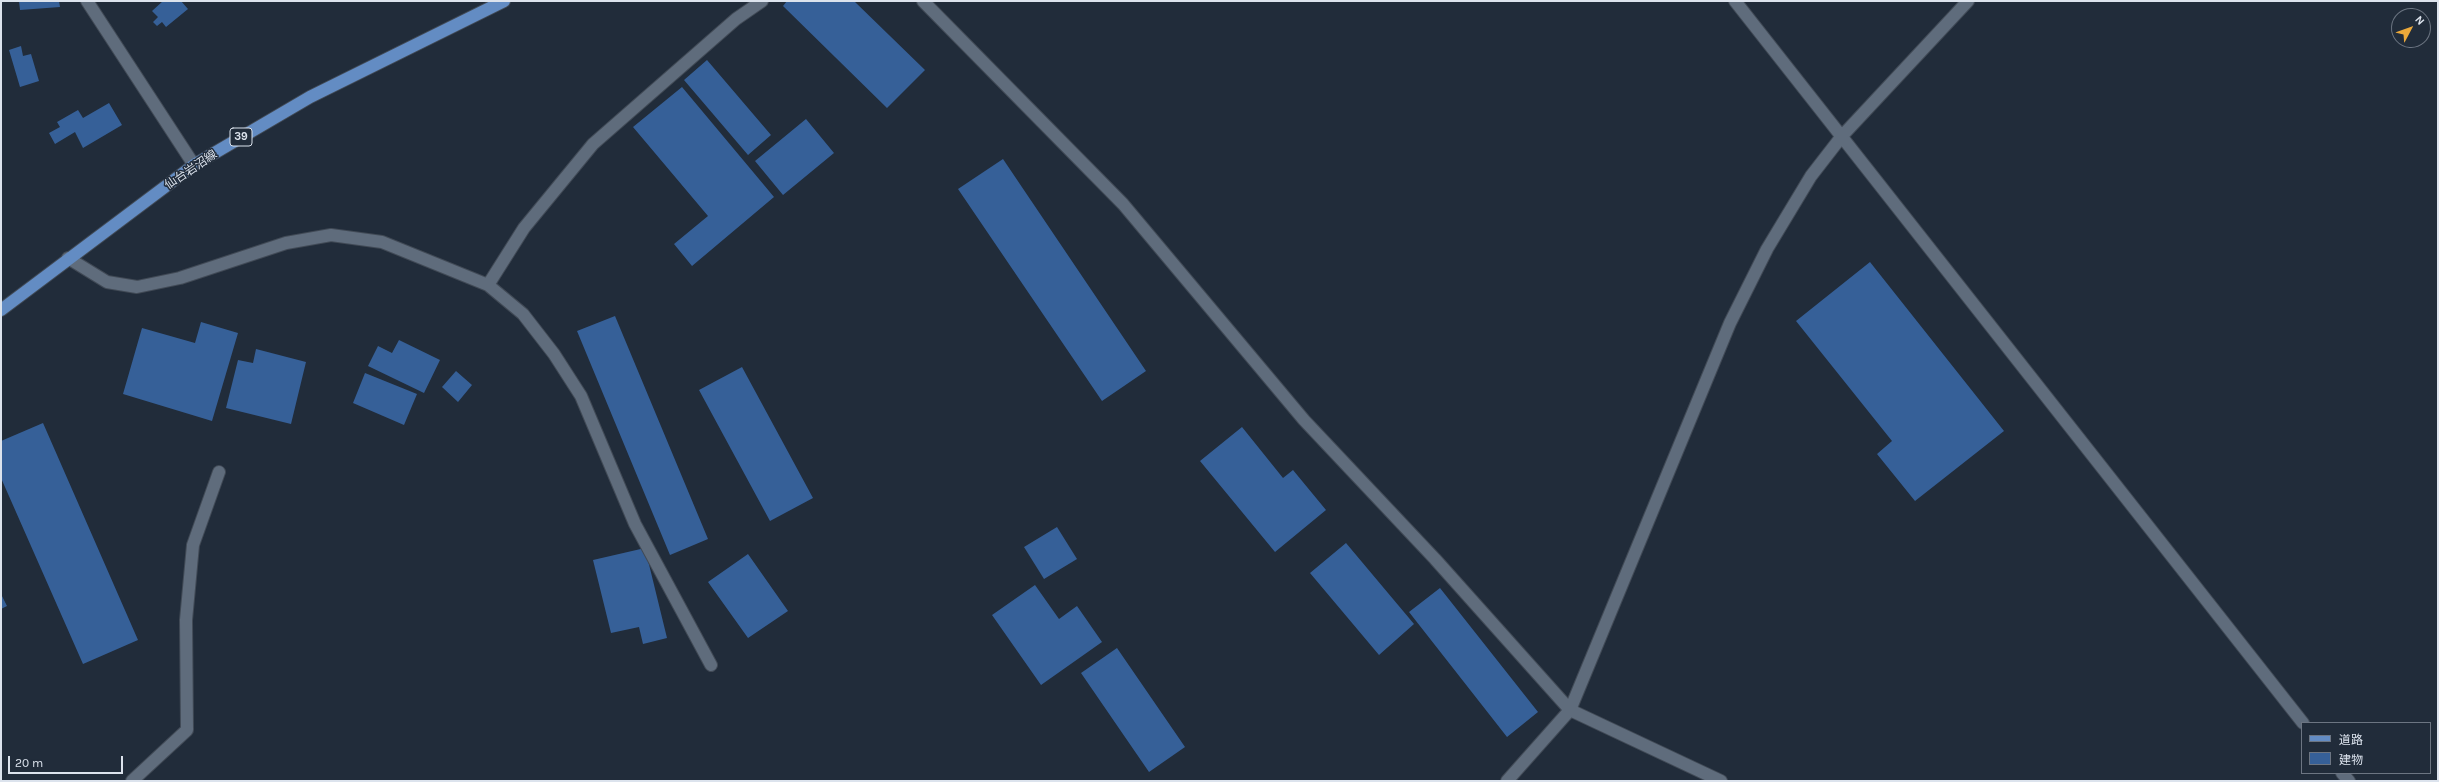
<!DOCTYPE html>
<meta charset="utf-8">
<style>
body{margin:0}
#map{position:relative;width:2439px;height:782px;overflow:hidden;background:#212c3a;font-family:Karla,"Noto Sans JP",sans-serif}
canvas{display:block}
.frame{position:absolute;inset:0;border:2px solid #dce3ed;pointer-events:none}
.legend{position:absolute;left:2301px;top:722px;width:130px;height:52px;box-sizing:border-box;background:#212c3a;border:1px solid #6c7582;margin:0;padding:5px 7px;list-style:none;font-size:12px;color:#dce3ed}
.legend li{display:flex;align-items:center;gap:8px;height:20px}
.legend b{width:20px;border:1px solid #6c7582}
.north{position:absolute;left:2391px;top:8px;width:40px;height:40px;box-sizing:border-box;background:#212c3a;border:1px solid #6c7582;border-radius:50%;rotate:49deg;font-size:11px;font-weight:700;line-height:16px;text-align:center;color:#dce3ed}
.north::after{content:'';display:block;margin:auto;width:14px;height:18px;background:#eca93a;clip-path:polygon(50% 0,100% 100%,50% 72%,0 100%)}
.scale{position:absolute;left:8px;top:756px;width:115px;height:18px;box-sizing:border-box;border:2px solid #dce3ed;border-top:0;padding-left:5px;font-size:12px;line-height:14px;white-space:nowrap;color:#dce3ed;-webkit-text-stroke:3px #212c3a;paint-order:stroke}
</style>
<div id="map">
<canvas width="2439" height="782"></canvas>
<div class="frame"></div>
<ul class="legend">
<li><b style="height:5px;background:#638cc3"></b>道路</li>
<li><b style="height:11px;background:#366098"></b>建物</li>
</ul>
<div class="north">N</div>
<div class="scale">20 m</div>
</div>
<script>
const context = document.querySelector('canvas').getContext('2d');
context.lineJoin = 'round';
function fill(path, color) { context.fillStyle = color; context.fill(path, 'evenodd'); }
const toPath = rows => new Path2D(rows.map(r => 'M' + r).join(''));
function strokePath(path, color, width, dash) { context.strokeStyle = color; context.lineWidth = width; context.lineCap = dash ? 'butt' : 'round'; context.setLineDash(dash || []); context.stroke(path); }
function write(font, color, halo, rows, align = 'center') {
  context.font = font + ' Karla,"Noto Sans JP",sans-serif'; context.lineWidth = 3; context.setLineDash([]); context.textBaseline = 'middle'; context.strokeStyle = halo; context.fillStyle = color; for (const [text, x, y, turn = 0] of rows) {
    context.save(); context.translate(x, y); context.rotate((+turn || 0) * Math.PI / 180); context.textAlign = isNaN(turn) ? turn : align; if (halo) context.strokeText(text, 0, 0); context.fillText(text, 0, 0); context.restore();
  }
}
fill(toPath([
 [19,1,59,1,60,7,20,10],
 [163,1,181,1,188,9,166,27,162,22,157,26,153,22,158,17,152,11],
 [787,1,854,1,925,70,887,108,783,6],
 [21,46,23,56,31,54,39,81,20,87,9,50],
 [707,60,771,135,748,155,684,80],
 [682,87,774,197,692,266,674,244,708,216,633,127],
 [109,103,122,125,83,148,75,132,55,144,49,133,60,127,57,122,78,110,83,118],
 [806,119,834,153,783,195,755,161],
 [1003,159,1146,371,1102,401,958,189],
 [1870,262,2004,431,1915,501,1877,454,1892,441,1796,321],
 [615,316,708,539,670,555,577,331],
 [201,322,238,333,212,421,123,394,142,328,195,343],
 [399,340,440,360,424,393,368,366,378,346,392,353],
 [256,349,306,362,291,424,226,408,238,360,253,363],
 [742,367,813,498,770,521,699,390],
 [456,371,472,385,458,402,442,387],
 [365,373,417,394,404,425,353,403],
 [43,423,138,640,83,664,1,478,1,441],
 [1242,427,1283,478,1293,470,1326,510,1275,552,1200,461],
 [1057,527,1077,559,1044,579,1024,547],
 [1346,543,1414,624,1379,655,1310,573],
 [645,548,667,638,643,644,639,627,611,633,593,560],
 [748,554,788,611,748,638,708,582],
 [1035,585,1059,619,1077,606,1102,642,1041,685,992,615],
 [1440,588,1538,712,1507,737,1409,612],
 [1,594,7,606,1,609],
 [1117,648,1185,747,1149,772,1081,673]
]), '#366098');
const lane = toPath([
 [87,1,194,165]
]);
const street = toPath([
 [923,1,1123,204,1304,420,1435,559,1570,710,1721,781],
 [1735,1,2303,723],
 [68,258,107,282,137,287,180,278,286,243,331,235,382,242,488,285,523,314,554,354,581,396,635,524,711,665],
 [488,285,524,228,593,144,736,19,762,1],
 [2342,773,2349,781],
 [132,781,187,730,186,620,193,545,219,472],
 [1507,781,1570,710,1730,323,1767,249,1811,176,1842,136,1968,1]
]);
const primary = toPath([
 [1,310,194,165,310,97,504,1]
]);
strokePath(lane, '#414a56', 14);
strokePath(street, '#414a56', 14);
strokePath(primary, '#414a56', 14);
strokePath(lane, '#5f6c7c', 12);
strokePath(street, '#5f6c7c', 12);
strokePath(primary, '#638cc3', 12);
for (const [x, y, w] of [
 [241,137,22]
]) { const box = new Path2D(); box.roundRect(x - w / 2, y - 9, w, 18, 3); context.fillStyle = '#212c3a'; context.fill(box); strokePath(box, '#dce3ed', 1); }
write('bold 11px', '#dce3ed', null, [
 ["39",241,137]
]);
write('12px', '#dce3ed', '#212c3a', [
 ["仙台岩沼線",191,170,-34]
]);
</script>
